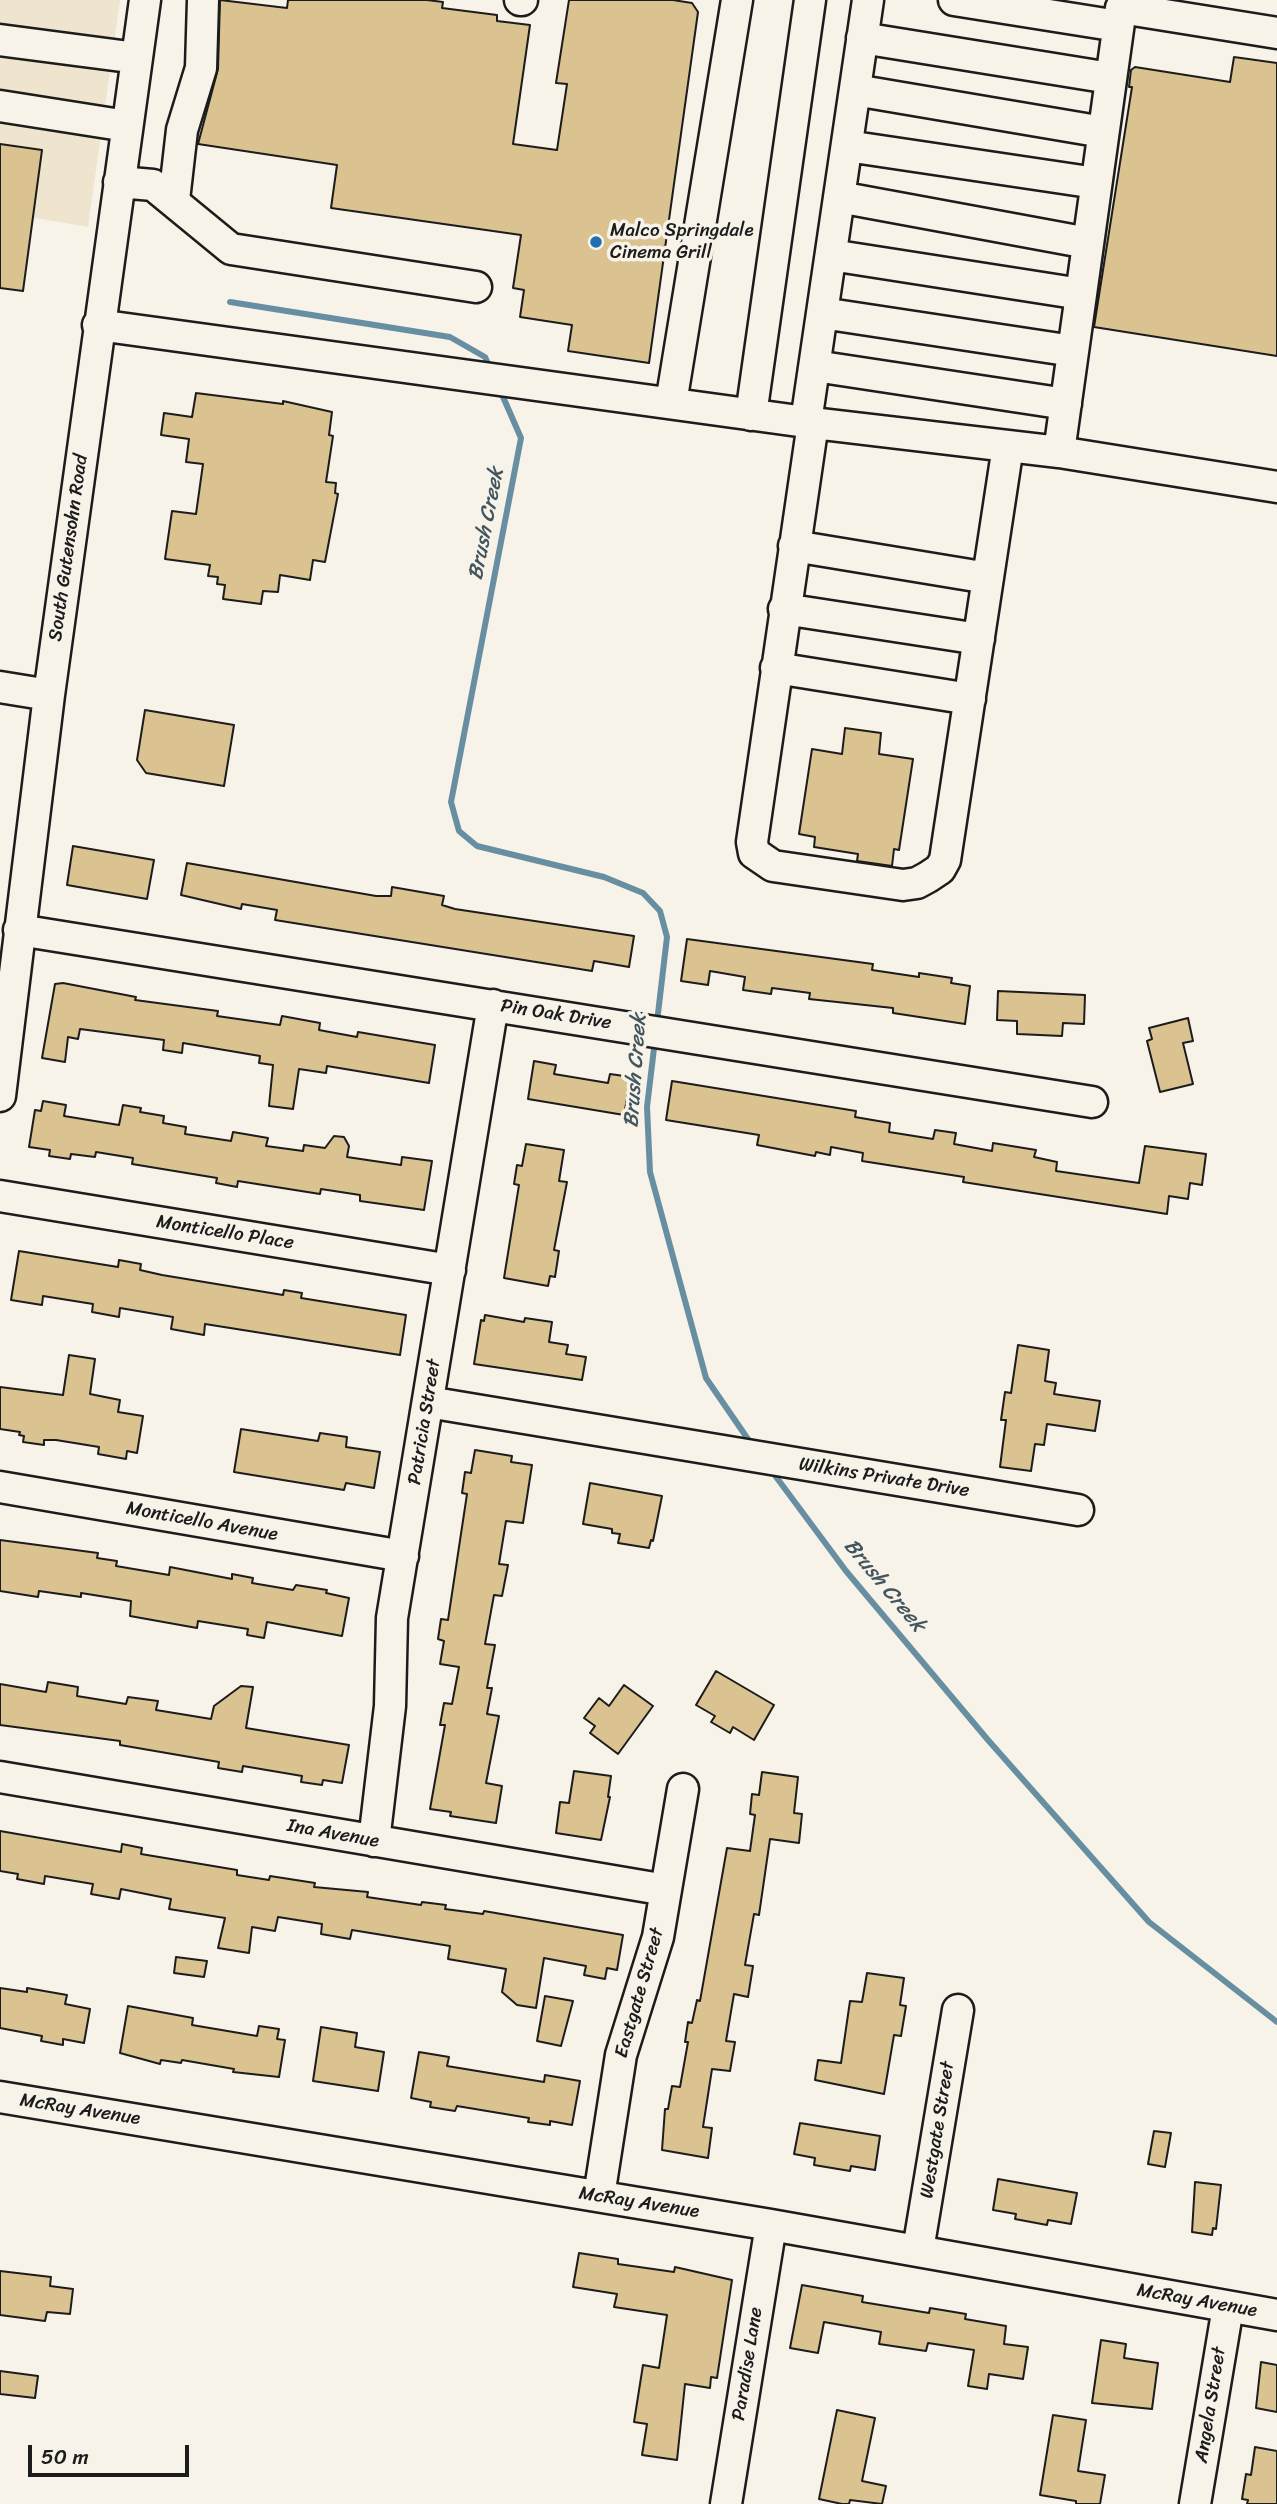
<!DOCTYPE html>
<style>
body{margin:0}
#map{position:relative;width:1277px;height:2504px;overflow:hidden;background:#f7f3e8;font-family:Sriracha,sans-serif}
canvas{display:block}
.scale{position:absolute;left:28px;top:2445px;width:161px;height:32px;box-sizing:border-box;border:4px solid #1c1c1c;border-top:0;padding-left:9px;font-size:21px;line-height:24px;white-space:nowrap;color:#1c1c1c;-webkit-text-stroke:5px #f7f3e8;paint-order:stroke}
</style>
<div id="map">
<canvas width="1277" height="2504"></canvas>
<div class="scale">50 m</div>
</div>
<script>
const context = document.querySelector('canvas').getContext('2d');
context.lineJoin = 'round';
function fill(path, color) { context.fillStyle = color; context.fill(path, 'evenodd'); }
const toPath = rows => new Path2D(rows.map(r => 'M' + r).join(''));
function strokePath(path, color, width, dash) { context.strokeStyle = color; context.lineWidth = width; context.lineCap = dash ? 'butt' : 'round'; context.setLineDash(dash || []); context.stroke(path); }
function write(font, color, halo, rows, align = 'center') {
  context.font = font + ' Sriracha,sans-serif'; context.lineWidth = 7; context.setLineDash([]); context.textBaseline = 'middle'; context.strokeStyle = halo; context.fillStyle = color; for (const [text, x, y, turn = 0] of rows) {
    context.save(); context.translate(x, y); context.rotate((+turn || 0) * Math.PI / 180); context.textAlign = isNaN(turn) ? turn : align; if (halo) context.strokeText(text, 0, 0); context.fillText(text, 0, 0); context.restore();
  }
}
fill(toPath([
 [0,0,120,0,88,227,0,212]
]), '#efe4ce');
strokePath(toPath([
 [230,302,450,337,485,357,491,370],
 [500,390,521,438,451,802,459,831,477,846,604,877,643,893,660,911,667,937,657,1022],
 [655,1040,647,1107,650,1172,706,1378,752,1445],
 [771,1470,846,1571,988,1740,1149,1922,1277,2022]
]), '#678ea1', 6);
const building = toPath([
 [220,0,287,8,288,0,427,0,443,2,442,8,497,15,497,21,530,25,513,144,557,150,567,84,556,83,569,0,673,0,692,3,698,12,649,363,568,351,572,325,520,317,524,290,513,288,521,235,331,208,337,165,198,144,218,69,220,0],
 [1234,57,1277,63,1277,356,1094,327,1132,87,1129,87,1131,70,1135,67,1230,82,1234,57],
 [0,144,42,150,23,291,0,288,0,144],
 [196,393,283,404,283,401,332,412,329,435,333,436,326,482,336,483,335,493,338,494,325,562,313,560,310,580,280,575,278,592,263,591,261,604,223,599,225,585,217,584,218,577,208,576,210,565,165,559,172,511,196,514,203,464,186,462,189,439,161,435,164,413,192,417,196,393],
 [145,710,234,725,224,786,146,773,137,760,145,710],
 [845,728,881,733,879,754,913,759,899,850,894,849,892,866,857,861,858,854,814,847,815,837,799,834,812,749,842,754,845,728],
 [73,846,154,860,147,899,67,885,73,846],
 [187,863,376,896,391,896,392,887,444,896,442,905,455,909,634,936,629,967,594,961,592,971,275,920,277,910,242,904,241,909,181,895,187,863],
 [687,939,873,964,872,970,919,977,919,973,952,978,951,983,970,986,965,1024,893,1013,893,1008,809,999,810,993,772,988,771,994,743,990,745,977,710,971,708,985,681,981,687,939],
 [63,983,136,997,135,1000,218,1011,217,1016,280,1025,282,1016,320,1023,319,1030,357,1037,358,1032,435,1045,429,1083,327,1066,326,1073,299,1069,293,1109,269,1106,273,1065,259,1063,260,1056,183,1043,182,1053,163,1050,164,1040,80,1029,78,1039,68,1037,65,1062,42,1058,55,984,63,983],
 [998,991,1085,995,1084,1024,1063,1023,1062,1036,1017,1034,1017,1021,997,1020,998,991],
 [1188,1018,1193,1041,1183,1043,1193,1084,1160,1092,1147,1041,1152,1039,1149,1028,1188,1018],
 [534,1061,556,1065,554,1074,608,1083,610,1074,631,1077,624,1115,528,1099,534,1061],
 [672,1081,856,1111,855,1117,890,1123,889,1132,933,1139,935,1130,956,1133,954,1144,992,1151,993,1143,1036,1150,1034,1157,1057,1162,1056,1171,1139,1183,1145,1146,1206,1154,1202,1185,1190,1183,1188,1199,1169,1196,1167,1214,963,1182,964,1177,862,1161,863,1153,831,1147,830,1155,816,1152,815,1156,757,1145,759,1135,666,1120,672,1081],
 [43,1101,66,1105,64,1116,119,1125,123,1105,141,1108,140,1112,164,1116,163,1123,186,1127,185,1134,231,1141,233,1132,268,1138,266,1146,303,1151,304,1145,325,1148,334,1136,344,1137,349,1146,347,1157,401,1165,402,1157,432,1161,424,1210,360,1201,360,1195,321,1189,320,1194,238,1181,237,1187,216,1183,217,1178,132,1164,133,1158,96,1152,95,1157,71,1154,70,1159,49,1156,50,1150,29,1147,35,1110,41,1111,43,1101],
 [526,1144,564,1150,559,1181,567,1182,554,1250,559,1251,555,1277,550,1276,548,1286,504,1278,519,1185,514,1184,517,1165,522,1166,526,1144],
 [19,1251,118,1267,119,1260,141,1264,140,1270,162,1275,283,1295,284,1290,302,1293,301,1298,406,1315,400,1355,205,1324,204,1335,171,1329,173,1317,120,1308,119,1317,92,1312,93,1304,43,1296,42,1305,11,1300,19,1251],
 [485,1315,524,1322,525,1318,552,1322,549,1342,568,1345,566,1354,586,1357,582,1380,474,1364,481,1320,484,1321,485,1315],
 [1018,1345,1049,1350,1045,1381,1056,1383,1054,1394,1100,1401,1095,1431,1047,1424,1044,1445,1035,1444,1031,1471,1000,1467,1006,1420,1001,1420,1005,1392,1011,1393,1018,1345],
 [69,1355,95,1359,90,1394,120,1400,118,1412,143,1416,137,1453,127,1451,126,1459,98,1454,99,1447,56,1440,44,1440,44,1445,23,1442,24,1436,19,1435,20,1432,0,1429,0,1387,63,1395,69,1355],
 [241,1429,318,1441,320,1433,347,1437,346,1447,380,1452,374,1488,346,1483,344,1490,234,1472,241,1429],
 [475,1450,512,1456,511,1462,532,1465,523,1523,506,1521,499,1564,508,1565,502,1596,494,1595,485,1644,495,1645,487,1688,492,1688,487,1714,499,1716,486,1783,502,1786,496,1823,450,1816,451,1812,430,1809,445,1725,440,1725,444,1703,452,1704,459,1667,440,1664,444,1641,438,1639,441,1619,448,1620,467,1494,462,1493,465,1472,471,1473,475,1450],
 [590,1483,662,1496,653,1541,651,1540,649,1548,618,1543,620,1534,612,1533,612,1529,583,1524,590,1483],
 [0,1540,98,1553,97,1558,117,1561,116,1566,169,1575,170,1567,232,1579,232,1574,253,1578,252,1583,293,1590,296,1585,327,1590,326,1593,349,1598,342,1636,267,1622,264,1638,247,1635,248,1629,198,1621,197,1628,130,1616,131,1601,81,1593,81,1597,39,1591,38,1597,0,1591,0,1540],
 [716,1671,774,1705,754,1740,733,1727,730,1733,711,1722,715,1716,696,1705,716,1671],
 [48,1682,78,1687,77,1696,126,1704,128,1697,158,1701,156,1710,211,1719,214,1706,241,1686,253,1687,246,1728,349,1745,342,1783,323,1780,322,1785,301,1782,302,1776,243,1766,242,1772,218,1768,219,1762,120,1745,120,1741,0,1725,0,1684,46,1692,48,1682],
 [624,1685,653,1706,618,1754,590,1733,595,1726,584,1718,599,1698,609,1706,624,1685],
 [574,1771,611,1776,608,1797,610,1797,601,1840,556,1833,560,1802,569,1803,574,1771],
 [762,1772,798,1777,794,1813,802,1814,799,1843,770,1839,759,1915,754,1914,745,1965,753,1966,748,1997,734,1994,726,2041,735,2042,730,2071,712,2069,703,2127,712,2128,708,2158,662,2150,665,2109,668,2109,672,2086,680,2087,688,2042,685,2042,688,2022,692,2023,697,2000,700,2001,727,1848,750,1851,755,1815,750,1814,752,1794,759,1795,762,1772],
 [0,1831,121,1852,122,1844,142,1848,141,1854,237,1870,237,1875,269,1880,270,1876,315,1883,314,1887,368,1892,367,1897,421,1905,422,1902,446,1905,445,1909,483,1914,484,1911,623,1935,617,1970,607,1968,605,1979,584,1975,586,1966,544,1958,536,2008,517,2005,502,1992,506,1969,448,1959,450,1946,352,1930,350,1939,321,1934,322,1924,278,1917,275,1931,252,1927,249,1953,218,1948,225,1918,169,1909,171,1899,121,1889,119,1899,91,1894,93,1884,45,1876,44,1884,17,1879,18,1874,0,1871,0,1831],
 [176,1957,207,1961,204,1977,174,1973,176,1957],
 [867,1973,904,1978,900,2005,906,2006,901,2036,894,2035,884,2094,815,2080,818,2060,841,2063,850,2001,862,2002,867,1973],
 [0,1988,27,1992,27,1988,67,1995,65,2004,90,2009,84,2043,63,2039,63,2045,41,2041,42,2036,0,2028,0,1988],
 [545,1996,573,2001,561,2046,537,2041,545,1996],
 [128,2006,193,2018,192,2025,257,2036,259,2026,279,2029,277,2039,285,2040,279,2077,233,2072,234,2069,182,2060,181,2063,161,2060,160,2064,120,2053,128,2006],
 [321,2027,357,2033,355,2047,384,2052,378,2091,313,2081,321,2027],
 [419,2052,449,2057,447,2066,544,2082,545,2075,580,2081,572,2125,550,2121,550,2125,528,2122,529,2118,457,2106,455,2111,430,2107,431,2102,411,2098,419,2052],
 [800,2123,880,2136,875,2170,851,2166,850,2171,814,2165,815,2158,794,2154,800,2123],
 [1154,2131,1171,2133,1165,2167,1148,2164,1154,2131],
 [998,2179,1077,2193,1071,2224,1048,2220,1047,2225,1015,2219,1016,2214,993,2210,998,2179],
 [1195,2182,1221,2185,1216,2229,1213,2228,1212,2235,1192,2232,1195,2182],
 [579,2253,618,2259,618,2264,674,2272,675,2267,732,2280,717,2378,711,2377,710,2388,685,2384,677,2460,642,2455,647,2424,634,2422,643,2365,659,2368,667,2315,614,2307,617,2294,573,2287,579,2253],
 [0,2271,51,2277,50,2286,73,2289,70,2314,47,2312,45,2321,0,2315,0,2271],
 [802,2285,863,2296,862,2302,929,2313,930,2308,966,2314,965,2319,1006,2326,1004,2344,1028,2347,1023,2379,989,2374,987,2389,968,2386,974,2350,928,2343,926,2351,879,2344,881,2332,824,2322,818,2353,790,2348,802,2285],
 [1101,2340,1126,2344,1124,2358,1158,2363,1152,2409,1092,2403,1101,2340],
 [1261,2362,1277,2365,1277,2412,1256,2408,1261,2362],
 [0,2371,38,2376,35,2398,0,2394,0,2371],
 [837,2410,875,2418,862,2481,886,2486,882,2504,850,2500,849,2504,842,2504,819,2499,837,2410],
 [1053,2415,1086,2420,1078,2471,1105,2475,1100,2504,1076,2504,1076,2501,1040,2495,1053,2415],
 [1255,2447,1277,2451,1277,2504,1247,2504,1248,2500,1242,2499,1246,2474,1251,2475,1255,2447]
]);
fill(building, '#dbc291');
strokePath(building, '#1c1c1c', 2);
const minor = toPath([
 [520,0,522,0],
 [954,0,1118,26],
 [862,38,1110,78],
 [0,40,137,58],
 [855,90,1103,132],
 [0,106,127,126],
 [847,146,1096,183],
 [119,182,153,185,231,249,476,287],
 [839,197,1088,243],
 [174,200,182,130,201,68,203,0],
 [831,255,1081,294],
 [822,313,1073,351],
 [98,325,813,423,1059,452,1277,487],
 [815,366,1066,404],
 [671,403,737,0],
 [751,415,810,0],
 [806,422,868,0],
 [813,423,752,842,754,853,773,866,903,885,917,883,928,877,940,869,945,860,1008,446],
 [1059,452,1121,8,1277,33],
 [794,546,988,578],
 [784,609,979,639],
 [776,668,970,699],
 [0,687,49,695],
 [19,930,1092,1102],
 [0,1096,49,695,145,0],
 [0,1196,450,1270],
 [428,1402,1078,1510],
 [0,1487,403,1556],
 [0,1777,666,1890],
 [374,1841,390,1706,392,1618,493,1005],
 [0,2097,771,2225,1277,2315],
 [599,2196,621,2055,658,1937,683,1789],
 [918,2250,958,2010],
 [726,2504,771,2225],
 [1195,2504,1228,2307]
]);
strokePath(minor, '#1c1c1c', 35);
strokePath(minor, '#f7f3e8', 30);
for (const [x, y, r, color] of [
 [596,242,7,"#1f6fb2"]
]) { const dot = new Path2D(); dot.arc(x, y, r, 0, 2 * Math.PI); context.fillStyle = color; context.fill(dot); strokePath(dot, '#f7f3e8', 2.5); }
write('19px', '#1c1c1c', '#f7f3e8', [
 ["Malco Springdale",610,231],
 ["Cinema Grill",610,253]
], 'left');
write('19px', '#1c1c1c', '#f7f3e8', [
 ["South Gutensohn Road",69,548,-82],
 ["Pin Oak Drive",556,1015,9],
 ["Monticello Place",225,1233,9],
 ["Patricia Street",425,1422,-81],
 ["Wilkins Private Drive",884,1478,9],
 ["Monticello Avenue",202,1522,10],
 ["Ina Avenue",333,1834,10],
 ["Eastgate Street",640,1993,-74],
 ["McRay Avenue",80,2110,9],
 ["Westgate Street",938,2130,-81],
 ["McRay Avenue",639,2203,9],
 ["McRay Avenue",1197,2301,10],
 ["Paradise Lane",748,2364,-81],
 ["Angela Street",1211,2405,-81]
]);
write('italic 21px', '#42555f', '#f7f3e8', [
 ["Brush Creek",487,524,-79],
 ["Brush Creek",636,1071,-86],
 ["Brush Creek",884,1586,50]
]);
</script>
